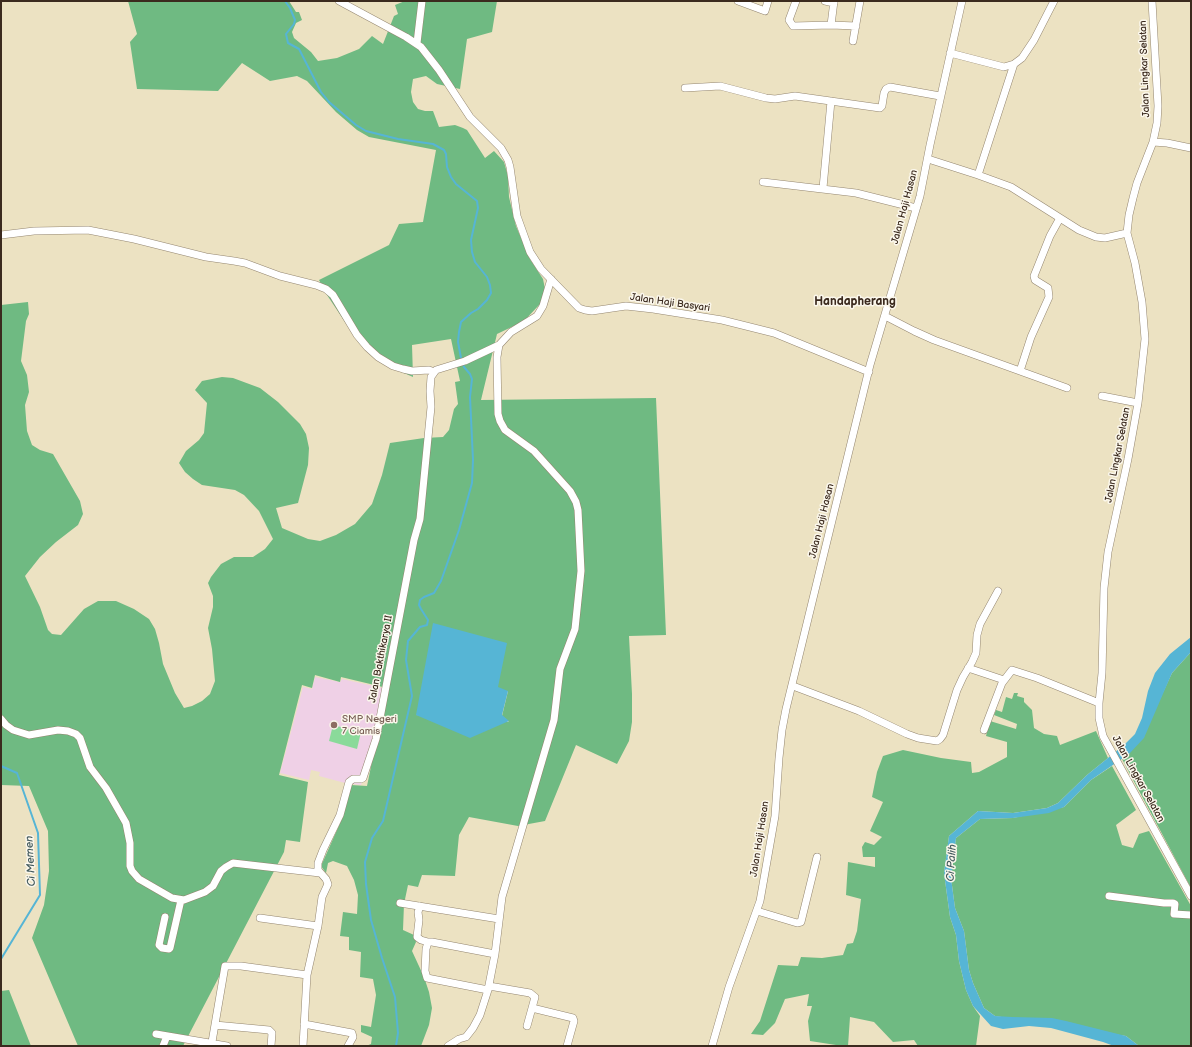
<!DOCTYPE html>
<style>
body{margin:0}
#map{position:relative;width:1192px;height:1047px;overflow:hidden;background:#ece2c2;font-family:"Balsamiq Sans",sans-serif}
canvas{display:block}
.frame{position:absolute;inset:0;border:2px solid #3b2a1e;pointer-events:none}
</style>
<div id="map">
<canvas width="1192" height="1047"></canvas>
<div class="frame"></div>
</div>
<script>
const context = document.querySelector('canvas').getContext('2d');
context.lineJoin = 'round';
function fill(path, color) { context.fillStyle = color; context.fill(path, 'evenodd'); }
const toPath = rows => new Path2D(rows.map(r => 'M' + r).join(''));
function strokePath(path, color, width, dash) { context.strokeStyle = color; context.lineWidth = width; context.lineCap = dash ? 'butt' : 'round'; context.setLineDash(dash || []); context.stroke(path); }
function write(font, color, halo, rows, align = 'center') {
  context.font = font + ' "Balsamiq Sans",sans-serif'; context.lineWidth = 3; context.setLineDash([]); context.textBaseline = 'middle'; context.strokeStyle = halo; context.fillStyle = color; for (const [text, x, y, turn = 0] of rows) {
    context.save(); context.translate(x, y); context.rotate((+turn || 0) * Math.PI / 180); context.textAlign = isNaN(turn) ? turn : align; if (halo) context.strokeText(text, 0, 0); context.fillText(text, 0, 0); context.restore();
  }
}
fill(toPath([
 [315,677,340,682,342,679,383,688,368,760,361,785,345,783,319,776,320,772,311,770,309,780,280,773,303,687,312,689]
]), '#efd0e6');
fill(toPath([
 [333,725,361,732,357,749,329,741]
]), '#8ada9a');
fill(toPath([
 [128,1,289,1,296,12,299,12,302,20,296,23,292,32,294,38,311,52,318,61,337,58,359,49,372,36,383,44,394,16,398,14,395,5,405,1,497,1,492,32,467,39,460,89,437,84,426,76,413,79,411,92,413,102,418,109,425,111,433,111,439,127,455,125,463,128,467,130,485,158,494,151,504,162,508,176,509,197,516,226,530,259,543,279,545,289,540,304,524,321,497,334,481,400,656,398,666,635,629,636,632,694,632,722,629,741,617,764,576,745,545,821,518,826,469,817,459,835,455,876,422,875,418,887,408,885,404,904,403,930,414,935,416,942,412,951,424,977,429,992,432,1008,429,1025,421,1046,366,1046,371,1044,372,1037,361,1032,361,1025,371,1027,376,995,373,979,360,977,361,952,349,950,349,937,340,936,343,912,357,914,358,895,354,880,347,866,333,861,328,863,326,873,321,866,341,821,351,785,367,786,387,688,341,677,340,682,315,675,312,688,302,685,279,775,308,782,300,842,286,840,284,852,183,1046,78,1046,32,938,44,905,49,871,48,831,29,786,1,785,1,305,28,302,29,314,26,321,21,361,27,375,29,392,25,405,27,431,32,445,40,450,53,454,80,501,83,514,78,525,56,542,40,557,25,576,40,607,48,630,52,634,61,635,84,609,98,601,116,601,134,609,149,619,155,629,159,643,163,664,175,693,184,708,192,706,202,701,210,694,215,681,212,649,208,628,213,607,213,596,208,583,211,577,221,564,234,557,253,557,265,549,273,539,259,511,244,495,235,490,202,485,193,479,185,472,179,463,186,451,199,440,204,433,207,403,195,390,202,381,222,377,233,378,260,388,278,402,300,424,306,434,309,448,308,465,298,503,276,508,282,528,308,539,320,541,336,535,355,524,372,504,382,475,390,443,424,438,443,437,449,430,454,409,458,404,455,382,460,381,451,339,412,345,413,377,397,370,377,359,359,343,325,292,319,280,389,245,399,224,423,222,436,150,369,137,357,130,336,112,307,81,297,76,270,81,242,63,218,91,137,89,130,42,137,34],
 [508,691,502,716,509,722,416,715],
 [1191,652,1191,888,1122,759,1129,754,1157,705,1172,673],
 [1014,693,1018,693,1017,696,1024,698,1024,702,1032,710,1034,728,1044,734,1057,736,1060,745,1096,731,1108,758,1087,775,1058,803,1047,808,1013,813,978,811,949,836,944,873,950,917,956,935,959,961,966,990,973,1006,980,1016,976,1046,918,1046,914,1040,893,1042,874,1022,850,1017,848,1046,836,1046,836,1045,810,1041,808,1021,812,1006,807,1006,809,994,785,999,775,1023,763,1035,751,1034,760,1021,778,965,798,966,801,957,822,958,843,955,847,944,853,943,857,931,861,899,846,895,848,862,875,867,875,857,863,857,862,847,865,842,874,845,882,837,870,831,883,802,872,797,877,772,883,756,903,750,941,758,971,762,972,773,979,772,1007,757,1007,742,986,736,990,721,1016,729,1017,724,994,715,996,710,1002,712,1006,697,1012,699],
 [1112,766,1136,810,1116,825,1122,845,1133,848,1139,834,1149,831,1191,906,1191,1046,1139,1046,1126,1036,995,1016,984,1008,973,983,969,970,964,931,955,908,951,878,956,838,980,819,1013,818,1064,807,1091,780],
 [9,990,31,1046,1,1046,1,991]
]), '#6fba82');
fill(toPath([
 [433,623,507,643,498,687,508,691,502,715,509,721,470,738,416,715],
 [1191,637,1191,652,1172,673,1144,738,1129,754,1091,780,1064,807,1049,813,1013,818,980,819,956,838,951,878,955,908,964,931,969,970,973,983,984,1008,995,1016,1012,1017,1052,1018,1066,1021,1126,1036,1139,1046,1114,1046,1103,1042,1051,1028,1029,1026,1003,1029,991,1026,973,1006,966,990,959,961,956,935,950,917,944,873,949,836,978,811,1013,813,1047,808,1058,803,1087,775,1124,745,1135,734,1142,718,1148,691,1155,673,1170,654]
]), '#56b5d5');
strokePath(toPath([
 [285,1,290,8,295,20,294,24,286,34,288,43,299,49,321,92,329,102,356,125,366,131,398,139,433,144,444,150,446,154,447,167,451,177,456,184,477,201,478,208,471,240,472,252,475,262,487,277,490,285,491,293,487,300,478,309,471,313,461,322,459,332,458,342,461,358,464,367,470,374,472,379,470,397,473,460,472,483,459,530,441,581,434,593,424,597,420,600,419,605,421,609,428,620,427,625,420,627,408,641,406,660,412,696,383,821,372,838,365,862,366,884,371,920,382,958,395,997,398,1033,396,1046],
 [1,766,17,773,38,833,40,895,1,959]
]), '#56b5d5', 2);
const minor = toPath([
 [339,1,406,37,421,47,439,70,470,117,501,148,508,160,510,167,517,216,530,252,541,269,579,308,585,310,592,311,626,306,653,309,722,320,774,333,869,372],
 [738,1,765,11,768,1],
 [796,1,789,20,793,26,831,25,856,26],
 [825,1,834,3],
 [1152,1,1158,106,1157,123,1153,142,1137,183,1133,198,1129,215,1127,233,1135,263,1142,302,1145,339,1138,403,1128,459,1108,552,1104,588,1102,673,1099,703,1099,718,1103,736,1191,896],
 [831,25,834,1],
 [853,41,860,1],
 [417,43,422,1],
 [950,53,1004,67,1014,64,1022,58,1034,40,1054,1],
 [685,88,720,86,766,98,775,99,795,96,880,108,882,106,884,93,886,89,890,87,940,96],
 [1153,142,1167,143,1191,148],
 [928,159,978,175,1011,187,1079,230,1096,237,1105,238,1127,233],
 [978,175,1014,64],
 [763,182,856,193,916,208],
 [823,188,831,101],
 [1,235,34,231,88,230,134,239,206,257,234,261,245,263,280,276,316,285,326,289,333,295,357,335,367,347,378,357,393,366,403,369,412,371,429,370,434,372],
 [885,316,914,331,934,340,1067,388],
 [1020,371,1031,337,1049,297,1048,288,1035,280,1034,276,1050,236,1060,218],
 [1102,396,1138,403],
 [968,668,1004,680],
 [793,686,859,711,907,734,918,738,937,741,940,739,943,735,957,690,963,677,972,662,976,653,977,635,980,624,998,591],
 [1,719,6,725,13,730,29,735,58,730,68,731,76,734,80,738,90,767,106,788,126,823,130,843,130,866,132,871,139,879,172,898,184,900,205,892,213,886,221,871,226,867,233,863,320,873],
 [984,730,1002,683,1012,670,1037,678,1099,703],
 [1109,896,1164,903,1173,903,1175,904,1174,914,1191,915],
 [400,903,499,919],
 [420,906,418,912,419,920,417,937,421,940,428,942],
 [757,911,797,923,801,922,817,857],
 [165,917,159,945,162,948,169,949,170,948,181,900],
 [260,918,318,926],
 [489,986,530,993,535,997,532,1008],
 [488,990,427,978,425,971,426,949,428,942,432,942,495,954],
 [304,1024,352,1033,353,1037,348,1046],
 [215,1025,269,1030,272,1033,271,1046],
 [527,1026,532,1008,573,1018,574,1021,567,1046],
 [156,1034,227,1046],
 [212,1042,225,966,241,966,307,975],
 [163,1046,167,1036],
 [303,1046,307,975,318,926,322,897,328,884,326,879,318,870,318,863,323,850,340,815,349,782,353,779,361,779,363,778,376,739,414,540,420,519,431,407,430,391,431,377,436,370,465,361,499,345],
 [448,1046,459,1039,466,1037,473,1028,480,1015,488,990,495,954,502,897,554,720,560,669,575,629,581,571,578,510,576,502,570,491,534,451,505,430,500,421,498,414,497,357,499,345,511,332,537,316,543,306,551,279],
 [712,1046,729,987,760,901,775,816,779,758,782,730,786,709,870,365,920,196,930,145,962,1]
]);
strokePath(minor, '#948670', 8);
strokePath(minor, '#fff', 7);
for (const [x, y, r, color] of [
 [334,725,4,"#8d6e63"]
]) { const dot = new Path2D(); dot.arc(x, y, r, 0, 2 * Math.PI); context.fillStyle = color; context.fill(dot); strokePath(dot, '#fbf7ec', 1.5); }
write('10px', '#3b2a1e', '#fbf7ec', [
 ["Jalan Lingkar Selatan",1145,69,-92],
 ["Jalan Haji Hasan",905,207,-75],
 ["Jalan Haji Basyari",670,303,8],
 ["Jalan Lingkar Selatan",1118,455,-79],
 ["Jalan Haji Hasan",822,521,-76],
 ["Jalan Bakthikarya II",381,659,-79],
 ["Jalan Lingkar Selatan",1138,779,61],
 ["Jalan Haji Hasan",760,839,-81]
]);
write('10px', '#785e54', '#fbf7ec', [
 ["SMP Negeri",342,719],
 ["7 Ciamis",342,731]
], 'left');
write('italic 11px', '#445b5e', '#fbf7ec', [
 ["Ci Memen",31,861,-93],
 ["Ci Palih",952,863,-86]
]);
write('bold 12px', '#3b2a1e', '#fbf7ec', [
 ["Handapherang",855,302]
]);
</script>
